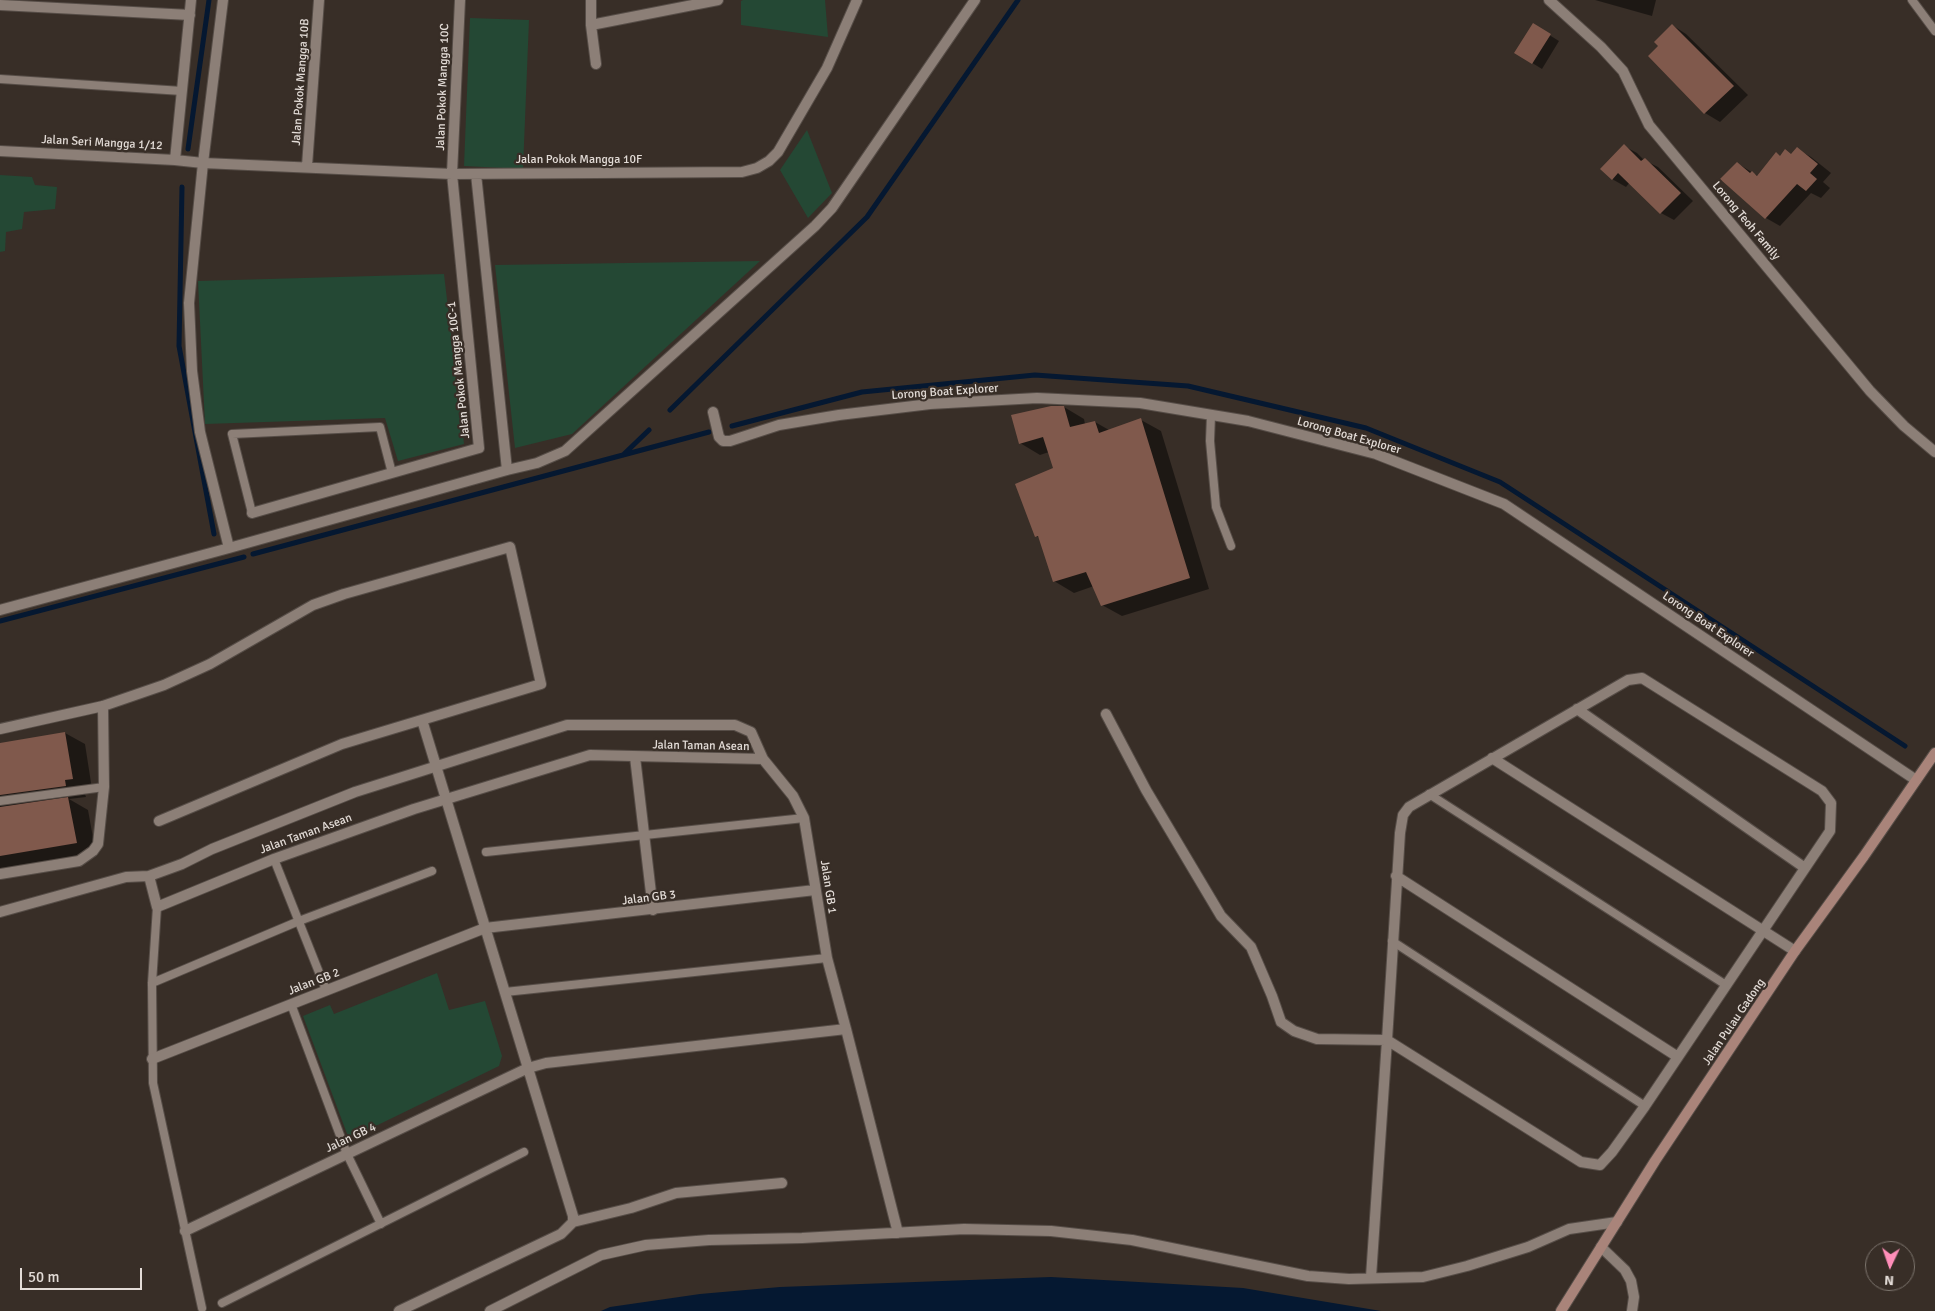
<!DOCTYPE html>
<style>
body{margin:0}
#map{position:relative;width:1935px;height:1311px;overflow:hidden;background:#382e27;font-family:Signika,sans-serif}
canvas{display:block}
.north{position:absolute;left:1865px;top:1241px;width:50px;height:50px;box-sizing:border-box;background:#382e27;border:1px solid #7c746d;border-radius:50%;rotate:183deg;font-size:14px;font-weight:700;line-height:20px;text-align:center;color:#e3dcd7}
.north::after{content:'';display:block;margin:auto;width:18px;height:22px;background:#ff8eb9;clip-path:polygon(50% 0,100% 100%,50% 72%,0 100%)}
.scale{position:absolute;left:20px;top:1268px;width:122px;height:22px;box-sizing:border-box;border:2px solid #e3dcd7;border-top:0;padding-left:6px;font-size:15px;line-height:18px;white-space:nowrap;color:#e3dcd7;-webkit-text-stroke:4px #382e27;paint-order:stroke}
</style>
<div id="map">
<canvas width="1935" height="1311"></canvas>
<div class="north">N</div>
<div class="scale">50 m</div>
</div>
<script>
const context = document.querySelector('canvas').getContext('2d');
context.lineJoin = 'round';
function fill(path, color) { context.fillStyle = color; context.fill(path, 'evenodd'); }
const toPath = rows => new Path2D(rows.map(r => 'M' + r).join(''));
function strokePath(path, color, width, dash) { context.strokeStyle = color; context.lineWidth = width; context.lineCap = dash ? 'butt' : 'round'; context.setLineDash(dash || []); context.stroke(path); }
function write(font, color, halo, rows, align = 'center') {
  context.font = font + ' Signika,sans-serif'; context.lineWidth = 4.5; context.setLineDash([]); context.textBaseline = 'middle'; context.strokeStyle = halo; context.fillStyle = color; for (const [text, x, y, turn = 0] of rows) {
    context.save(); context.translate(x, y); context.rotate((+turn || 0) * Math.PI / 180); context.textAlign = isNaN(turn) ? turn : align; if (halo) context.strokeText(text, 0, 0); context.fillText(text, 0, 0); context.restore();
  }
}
fill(toPath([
 [743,0,825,0,828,37,741,25,741,1],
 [470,18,529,20,523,169,464,166],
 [807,130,832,193,808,218,780,170],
 [0,175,32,177,35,185,57,187,55,209,24,212,22,229,6,232,5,251,0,252],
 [760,261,572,434,515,448,495,265],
 [444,274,464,444,398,461,385,418,205,424,198,281],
 [437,973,449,1010,485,1001,502,1056,499,1066,349,1139,303,1016,330,1005,334,1014]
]), '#244834');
fill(toPath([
 [1051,1277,1243,1288,1381,1311,601,1311,610,1307,700,1294,780,1287]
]), '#051831');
fill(toPath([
 [1595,0,1656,0,1652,16],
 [1533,25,1559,41,1542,69,1516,53],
 [1672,25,1686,34,1748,95,1720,122,1705,113,1649,56,1659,46],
 [1624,146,1637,153,1644,160,1658,167,1693,201,1674,220,1661,213,1630,182,1626,187,1612,179],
 [1797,149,1811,157,1831,173,1823,182,1830,188,1821,198,1811,193,1780,226,1766,218,1737,163,1758,176,1781,157,1792,155],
 [1064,407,1084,419,1085,424,1095,422,1109,430,1141,420,1161,431,1209,589,1122,616,1102,605,1094,586,1074,593,1054,581,1040,538,1036,536,1055,469,1049,452,1040,455,1020,443],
 [65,733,85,744,92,789,84,791,86,797,69,799,88,810,96,854,0,870,0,745]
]), '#0007');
strokePath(toPath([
 [188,149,209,0],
 [182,187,179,346,214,534],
 [670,410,867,217,1018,0],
 [732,426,862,392,1035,375,1188,386,1366,428,1500,482,1905,746],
 [623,455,649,430],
 [253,554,709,432],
 [0,621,244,557]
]), '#051831', 5);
fill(toPath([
 [1533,23,1551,34,1532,64,1514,53],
 [1672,24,1734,86,1704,114,1648,56,1658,46,1654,42],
 [1624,144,1641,161,1645,158,1681,193,1660,214,1618,173,1612,180,1600,169],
 [1797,147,1818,164,1810,173,1817,179,1806,191,1797,184,1765,219,1720,179,1737,162,1750,173,1752,171,1757,176,1776,152,1780,156,1785,149,1791,154],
 [1051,406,1064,406,1070,427,1095,421,1099,433,1141,418,1190,578,1101,606,1086,572,1053,582,1038,536,1035,537,1015,484,1053,468,1043,437,1019,444,1011,415],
 [65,732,73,779,65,780,66,786,0,795,0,743],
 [68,797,77,843,0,856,0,807]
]), '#80594c');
const service = toPath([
 [1912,0,1935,31],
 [0,79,182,91],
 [1211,415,1210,441,1216,507,1231,546],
 [252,513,232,434,380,427,392,473],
 [1429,794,1726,985],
 [0,801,104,787],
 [486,852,804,818],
 [274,859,326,990],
 [157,907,152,983,153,1083,202,1308],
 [1392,941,1645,1106],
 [152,983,299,921,432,871],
 [505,992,827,958],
 [291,1004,347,1154,381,1224],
 [222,1303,524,1152]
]);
const pedestrian = toPath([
 [635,757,653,910]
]);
const minor = toPath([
 [223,0,203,163,189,303,192,371,200,432,229,548],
 [591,0,591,25,596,64],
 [1549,0,1601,47,1623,71,1649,125,1870,391,1904,426,1935,452],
 [0,5,190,15],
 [591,25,718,0],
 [0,151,175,160,203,163,452,174,742,172,757,168,769,161,778,152,827,68,857,0],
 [175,160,191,0],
 [307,166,319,0],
 [476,174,507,470],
 [713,412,719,437,723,441,730,441,779,425,839,415,930,404,1037,398,1140,403,1248,421,1376,454,1504,504,1916,780],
 [252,513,479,448,452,174,460,0],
 [0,610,229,548,507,470,537,463,565,451,815,226,832,208,975,0],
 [1577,709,1805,868],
 [1106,714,1146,790,1221,916,1251,947,1272,996,1281,1022,1294,1031,1317,1039,1387,1040,1581,1162,1600,1165,1612,1152,1645,1106,1830,831,1831,803,1822,791,1642,678,1628,680,1409,807,1403,815,1400,833,1387,1040,1371,1277],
 [0,729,103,706,164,685,210,664,313,605,344,594,510,547,541,684,342,744,159,821],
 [1492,758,1795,951],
 [0,874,79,861,93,851,98,844,104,787,103,706],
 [149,876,157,907,274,859,414,809,590,755,763,759],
 [1396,876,1678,1057],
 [0,912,126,877,149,876,182,864,212,849,355,792,567,725,735,725,751,732,763,759,793,796,804,818,827,958,846,1029],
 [152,1059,485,928,815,890],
 [573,1222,631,1208,676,1193,782,1183],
 [185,1231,528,1068,546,1063,846,1029,898,1233],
 [1601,1247,1625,1270,1631,1281,1634,1297,1632,1311],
 [399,1311,561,1234,573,1222,573,1216,422,720],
 [490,1311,601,1255,646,1245,709,1240,802,1238,964,1229,1051,1231,1132,1240,1308,1276,1349,1279,1423,1277,1467,1266,1528,1247,1569,1229,1617,1222]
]);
const secondary = toPath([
 [1561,1311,1655,1161,1795,951,1864,856,1935,753]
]);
strokePath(service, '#564d47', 10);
strokePath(pedestrian, '#564d47', 12);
strokePath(minor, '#564d47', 12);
strokePath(secondary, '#564d47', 12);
strokePath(service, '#8c7f77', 8);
strokePath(pedestrian, '#8c7f77', 10);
strokePath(minor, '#8c7f77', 10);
strokePath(secondary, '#a9847a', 10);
write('12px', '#e3dcd7', '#382e27', [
 ["Jalan Pokok Mangga 10B",301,82,-86],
 ["Jalan Pokok Mangga 10C",443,87,-88],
 ["Jalan Seri Mangga 1/12",102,143,3],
 ["Jalan Pokok Mangga 10F",579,160],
 ["Lorong Teoh Family",1746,221,50],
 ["Jalan Pokok Mangga 10C-1",459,370,-96],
 ["Lorong Boat Explorer",945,392,-4],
 ["Lorong Boat Explorer",1349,436,16],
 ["Lorong Boat Explorer",1708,625,34],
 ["Jalan Taman Asean",701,746,1],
 ["Jalan Taman Asean",306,834,-20],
 ["Jalan GB 1",828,887,81],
 ["Jalan GB 3",649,898,-7],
 ["Jalan GB 2",314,982,-21],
 ["Jalan Pulau Gadong",1734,1022,-56],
 ["Jalan GB 4",351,1138,-25]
]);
</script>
